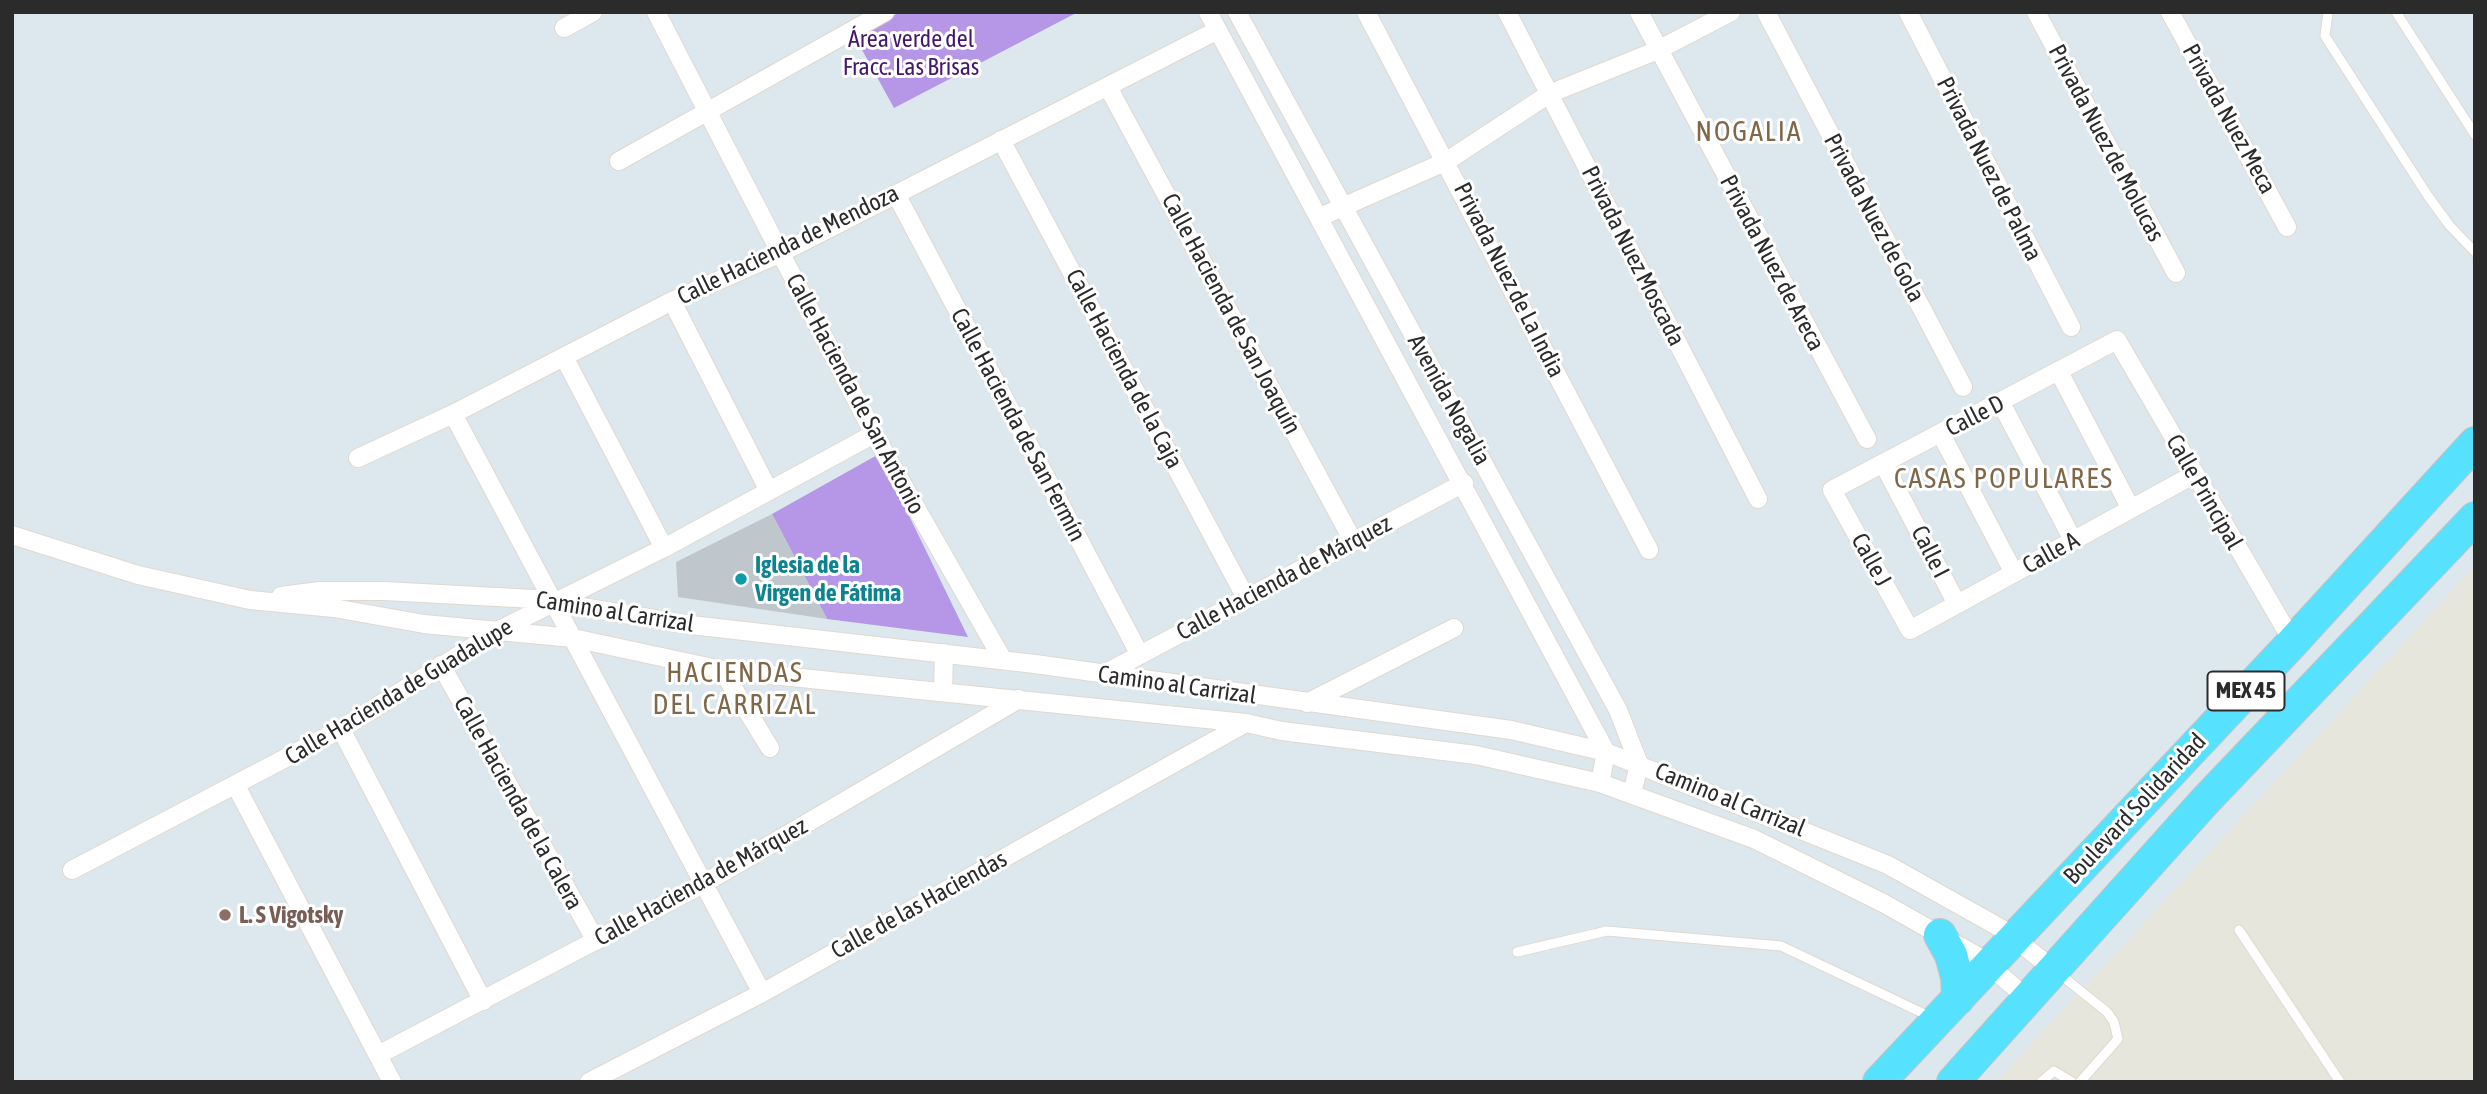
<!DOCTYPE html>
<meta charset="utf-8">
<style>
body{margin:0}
#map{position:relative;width:2487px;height:1094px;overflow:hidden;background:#dce8ee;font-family:"Asap Condensed",sans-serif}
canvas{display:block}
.frame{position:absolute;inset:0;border:14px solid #2b2b2b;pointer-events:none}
</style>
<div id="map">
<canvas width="2487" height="1094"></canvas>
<div class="frame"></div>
</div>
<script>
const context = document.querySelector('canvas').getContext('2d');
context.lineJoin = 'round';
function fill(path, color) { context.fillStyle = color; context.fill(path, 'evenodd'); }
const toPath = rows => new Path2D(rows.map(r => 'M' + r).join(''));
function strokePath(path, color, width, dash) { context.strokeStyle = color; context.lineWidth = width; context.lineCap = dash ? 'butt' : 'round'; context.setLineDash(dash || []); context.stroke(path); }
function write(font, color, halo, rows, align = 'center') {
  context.font = font + ' "Asap Condensed",sans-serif'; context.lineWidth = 6; context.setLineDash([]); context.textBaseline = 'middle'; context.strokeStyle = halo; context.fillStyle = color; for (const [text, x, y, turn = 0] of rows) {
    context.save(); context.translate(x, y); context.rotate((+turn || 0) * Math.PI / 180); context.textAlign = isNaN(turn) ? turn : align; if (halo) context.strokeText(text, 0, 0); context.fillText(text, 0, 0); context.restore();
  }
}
fill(toPath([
 [2475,566,2475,1082,1996,1082]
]), '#e6e6dd');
fill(toPath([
 [900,12,1078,12,894,108,855,37],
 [879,454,968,637,827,619,772,514]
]), '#b696e7');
fill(toPath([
 [772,514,827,619,678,597,676,562]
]), '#bfc7cc');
const lane = toPath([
 [2328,12,2325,36,2428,196,2450,226,2475,252],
 [2396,12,2475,135],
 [2239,930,2340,1082],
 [1517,952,1607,931,1781,946,1933,1018],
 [2057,972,2107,1012,2114,1022,2118,1039,2080,1082],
 [2041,1082,2054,1071,2072,1082]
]);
const street = toPath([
 [656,12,874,434,1003,660],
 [1208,12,1606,752,1600,783],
 [1237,12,1618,710,1639,764,1632,794],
 [1366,12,1649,550],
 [1507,12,1758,499],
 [1639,12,1867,439],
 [1766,12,1963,387],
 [1908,12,2071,327],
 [2036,12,2176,273],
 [2170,12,2287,227],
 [564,28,593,12],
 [1108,87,1353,541],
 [1001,140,1246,598],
 [619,161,885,12],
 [896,194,1140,655],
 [1320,217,1447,161,1549,94,1658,50,1731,12],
 [672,301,769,491],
 [564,357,664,548],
 [2059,372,2131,509],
 [2001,403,2073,540],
 [453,414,762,993],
 [1941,434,2014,573],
 [358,458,453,414,672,301,781,253,1218,30],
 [1883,463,1957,604],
 [2193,475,1910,630,1832,490,2117,340,2293,642],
 [12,535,138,575,250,600,334,608,424,624,573,638,722,670,1246,723,1282,731,1476,755,1600,783,1754,839,1883,903,1979,957,2027,998],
 [281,596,320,591,384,591,534,599,691,625,1035,664,1511,730,1606,752,1888,865,2004,930,2053,969],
 [441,665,596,941],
 [722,670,770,748],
 [1104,674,1464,483],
 [943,692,944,653],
 [1307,703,1454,628],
 [341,729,483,1001],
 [236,786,392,1082],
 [72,870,341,729,501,629,664,548,874,434],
 [378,1055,703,884,1019,699],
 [589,1082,762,993,1246,723]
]);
const highway = toPath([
 [1940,935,1951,955,1957,977,1958,999],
 [1879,1082,2293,642,2475,443],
 [1953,1082,2205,801,2475,518]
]);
strokePath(lane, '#e1d8ce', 11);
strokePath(street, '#e1d8ce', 20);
strokePath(highway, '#c4c4c4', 34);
strokePath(lane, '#fff', 9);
strokePath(street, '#fff', 18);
strokePath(highway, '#56e2ff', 32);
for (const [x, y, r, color] of [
 [741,579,7,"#0f9aa8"],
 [225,915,7,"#8d6e63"]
]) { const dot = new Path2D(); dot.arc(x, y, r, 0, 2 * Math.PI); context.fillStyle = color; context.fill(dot); strokePath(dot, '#fff', 2.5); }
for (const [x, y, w] of [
 [2246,691,77]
]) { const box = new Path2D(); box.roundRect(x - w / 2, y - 19.5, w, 39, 5); context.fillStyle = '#fff'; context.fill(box); strokePath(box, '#2b2b2b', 2); }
write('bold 23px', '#2b2b2b', null, [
 ["MEX 45",2246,691]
]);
write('24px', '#44166d', '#fff', [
 ["Área verde del",911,39],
 ["Fracc. Las Brisas",911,67]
]);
write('24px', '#2b2b2b', '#fff', [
 ["Privada Nuez Meca",2229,119,61],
 ["Privada Nuez de Molucas",2106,143,62],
 ["Privada Nuez de Palma",1989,169,63],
 ["Privada Nuez de Gola",1874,218,62],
 ["Calle Hacienda de Mendoza",788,245,-26],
 ["Privada Nuez Moscada",1633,256,63],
 ["Privada Nuez de Areca",1772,263,62],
 ["Privada Nuez de La India",1509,280,63],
 ["Calle Hacienda de San Joaquín",1231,314,62],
 ["Calle Hacienda de la Caja",1124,369,62],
 ["Calle Hacienda de San Antonio",855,394,62],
 ["Avenida Nogalia",1449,400,61],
 ["Calle D",1975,416,-27],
 ["Calle Hacienda de San Fermín",1018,425,62],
 ["Calle Principal",2204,492,60],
 ["Calle I",1930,552,63],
 ["Calle A",2051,553,-29],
 ["Calle J",1871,560,61],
 ["Calle Hacienda de Márquez",1284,578,-28],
 ["Camino al Carrizal",615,612,9],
 ["Camino al Carrizal",1177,685,8],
 ["Calle Hacienda de Guadalupe",399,692,-31],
 ["Camino al Carrizal",1730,800,22],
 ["Calle Hacienda de la Calera",518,803,61],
 ["Boulevard Solidaridad",2135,809,-47],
 ["Calle Hacienda de Márquez",701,882,-29],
 ["Calle de las Haciendas",919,905,-29]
]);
write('bold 24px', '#0d838f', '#fff', [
 ["Iglesia de la",755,565],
 ["Virgen de Fátima",755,593]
], 'left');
write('bold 24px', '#785e54', '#fff', [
 ["L. S Vigotsky",239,915]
], 'left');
context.letterSpacing = '2px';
write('28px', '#7f6748', '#fff', [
 ["NOGALIA",1749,132],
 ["CASAS POPULARES",2004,479],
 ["HACIENDAS",735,673],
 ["DEL CARRIZAL",735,705]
]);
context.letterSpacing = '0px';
</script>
